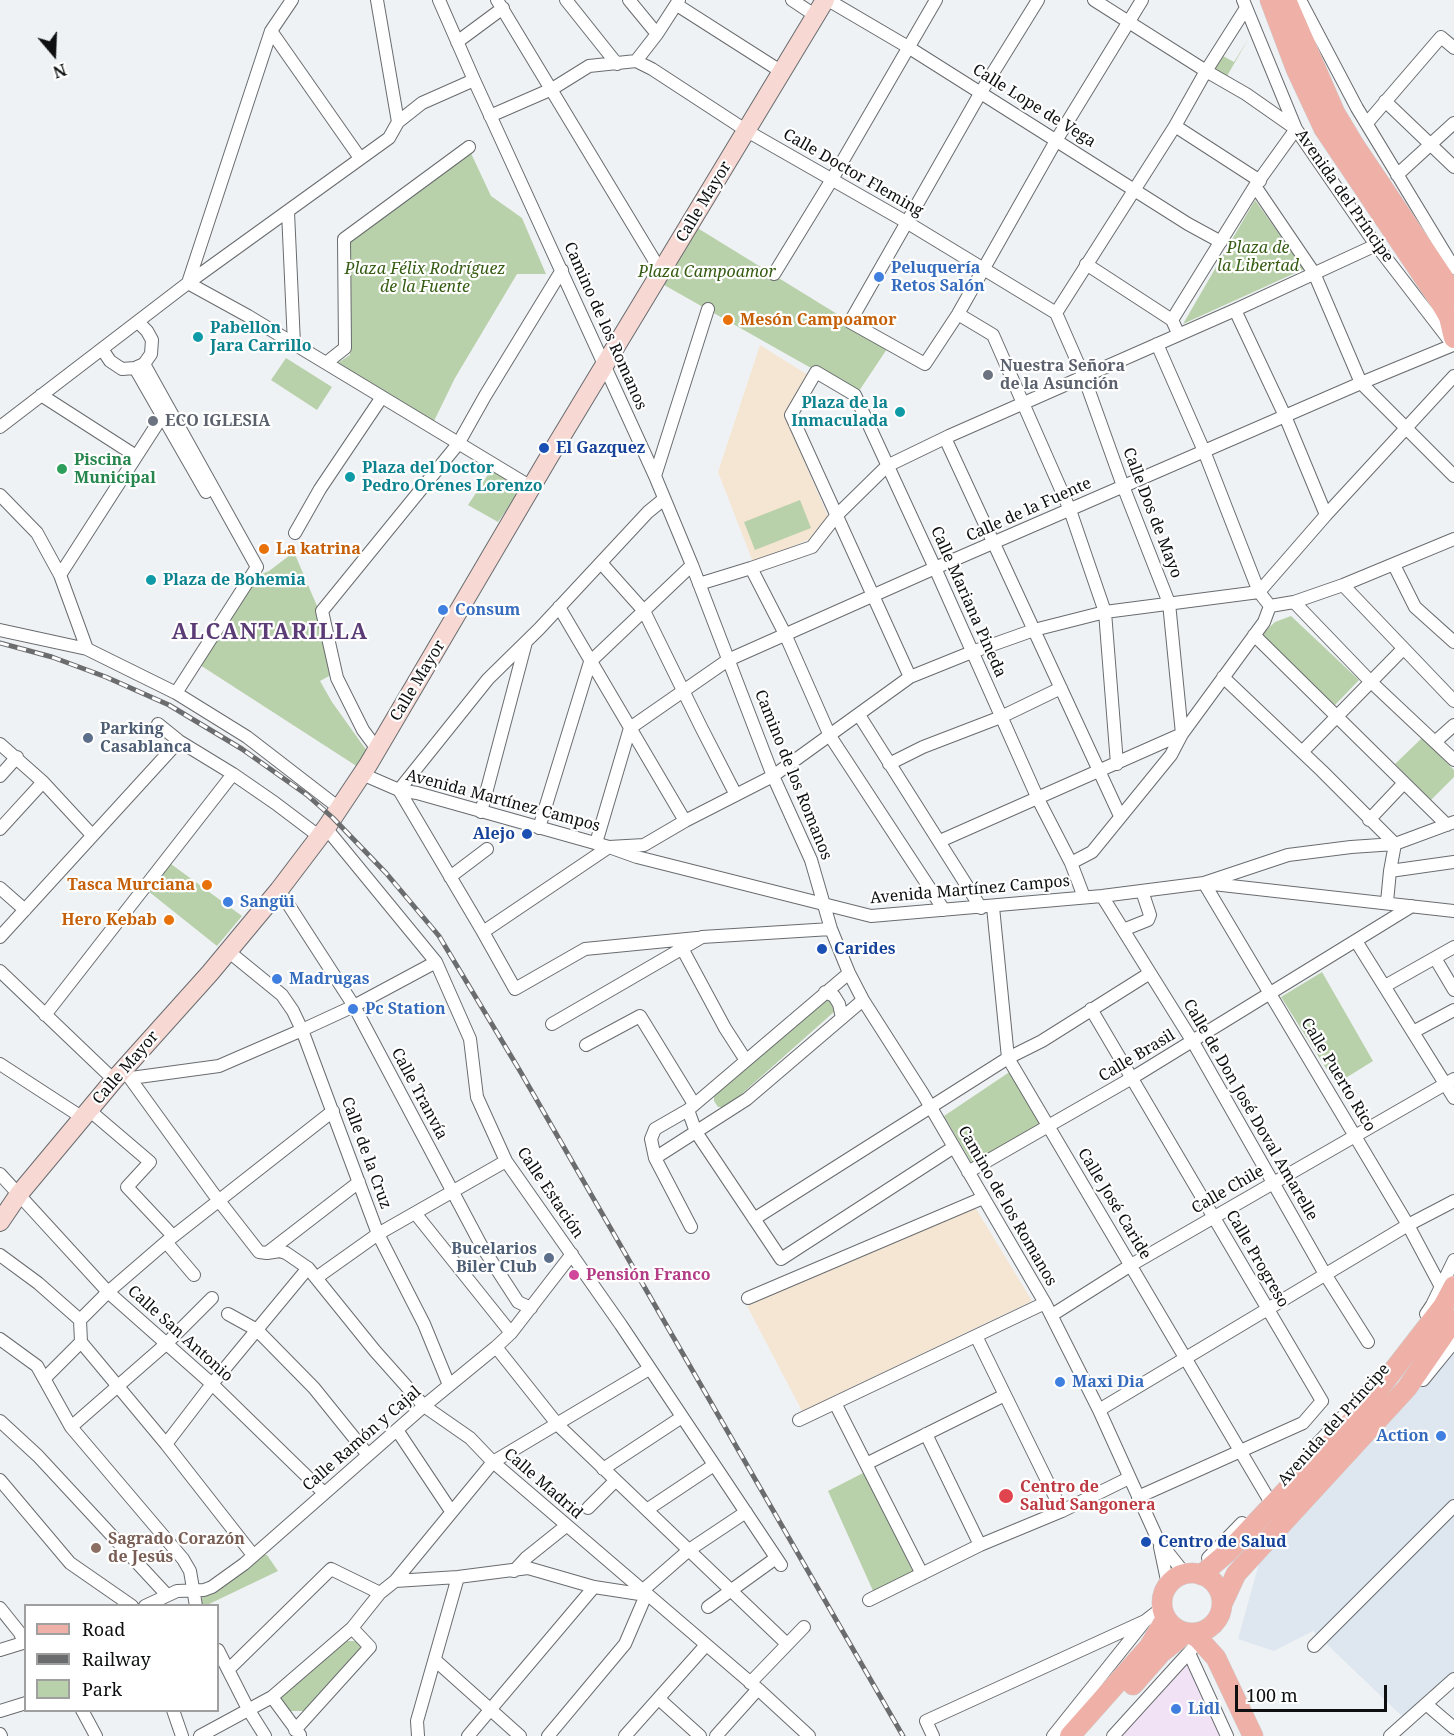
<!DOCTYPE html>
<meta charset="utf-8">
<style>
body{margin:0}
#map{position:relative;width:1454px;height:1736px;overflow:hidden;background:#eff2f5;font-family:"Noto Serif",serif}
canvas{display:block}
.legend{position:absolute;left:24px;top:1604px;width:195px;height:108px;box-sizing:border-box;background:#fff;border:2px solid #9f9f9f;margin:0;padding:8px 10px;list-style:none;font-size:18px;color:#0e0f10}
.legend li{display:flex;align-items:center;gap:12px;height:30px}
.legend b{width:30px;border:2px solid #9f9f9f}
.north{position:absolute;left:24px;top:24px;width:60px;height:60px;-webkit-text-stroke:4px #fff;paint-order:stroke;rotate:161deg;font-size:16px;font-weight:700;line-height:24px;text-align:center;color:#0e0f10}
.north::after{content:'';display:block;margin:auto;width:21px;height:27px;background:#0e0f10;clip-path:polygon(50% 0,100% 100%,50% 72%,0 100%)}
.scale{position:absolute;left:1235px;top:1685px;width:152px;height:27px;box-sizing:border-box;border:3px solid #0e0f10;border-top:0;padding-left:8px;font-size:18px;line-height:21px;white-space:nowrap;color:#0e0f10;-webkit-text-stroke:4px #fff;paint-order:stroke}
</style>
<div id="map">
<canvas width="1454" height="1736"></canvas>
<ul class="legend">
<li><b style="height:8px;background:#efb0a7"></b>Road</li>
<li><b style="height:8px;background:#6a6c6e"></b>Railway</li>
<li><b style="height:16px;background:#b9d1aa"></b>Park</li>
</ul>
<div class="north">N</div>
<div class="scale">100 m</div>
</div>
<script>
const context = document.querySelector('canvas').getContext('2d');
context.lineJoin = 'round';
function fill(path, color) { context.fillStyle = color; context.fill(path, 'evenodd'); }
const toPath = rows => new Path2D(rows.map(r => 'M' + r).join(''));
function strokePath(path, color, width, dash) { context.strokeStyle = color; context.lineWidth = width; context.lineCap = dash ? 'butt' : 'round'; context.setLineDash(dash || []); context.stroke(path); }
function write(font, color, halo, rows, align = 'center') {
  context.font = font + ' "Noto Serif",serif'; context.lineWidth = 4.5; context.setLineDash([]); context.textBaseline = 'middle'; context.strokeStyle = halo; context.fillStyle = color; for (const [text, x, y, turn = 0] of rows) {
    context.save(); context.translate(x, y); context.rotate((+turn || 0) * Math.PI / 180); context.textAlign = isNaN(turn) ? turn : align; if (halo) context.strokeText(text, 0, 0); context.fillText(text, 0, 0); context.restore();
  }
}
fill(toPath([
 [1190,1655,1227,1736,1118,1736]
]), '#f1e2f5');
fill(toPath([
 [1454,1342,1454,1672,1407,1721,1313,1631,1274,1651,1238,1639,1261,1556]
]), '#dee7f0');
fill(toPath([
 [760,345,808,375,784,415,828,516,808,540,753,562,718,472],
 [975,1207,1032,1301,802,1411,747,1306]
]), '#f5e5d3');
fill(toPath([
 [1249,38,1227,76,1215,69,1223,56,1234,62],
 [469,149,491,196,522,218,546,274,517,274,455,378,434,421,336,364,350,355,344,239],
 [1255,200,1304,269,1183,324],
 [691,224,889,346,857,394,657,281],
 [286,358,332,387,317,410,271,380],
 [493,467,524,485,498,522,468,505],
 [800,500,811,528,755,550,744,522],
 [294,552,317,606,331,675,320,681,332,702,367,751,358,767,200,665,257,576,269,571],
 [1291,616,1359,680,1335,705,1260,636,1275,622],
 [1422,738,1454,770,1454,777,1431,800,1395,764],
 [171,864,242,916,217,946,148,891],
 [1322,972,1373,1061,1336,1084,1281,997],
 [821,999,833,999,835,1011,727,1107,718,1107,714,1101,714,1096],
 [1011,1071,1041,1124,973,1165,944,1116],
 [865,1472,914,1574,874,1593,828,1491],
 [264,1555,267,1555,278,1571,207,1605,201,1606,202,1597],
 [346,1641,356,1641,360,1646,361,1652,307,1711,290,1711,284,1705,280,1697]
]), '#b9d1aa');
const street = toPath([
 [292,0,271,31,188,283,248,316,531,487],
 [377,0,398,122],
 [439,0,474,80,655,476,692,565,773,776,811,860,831,929,849,973,863,1000,923,1094,1045,1303,1099,1410,1158,1540,1185,1574],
 [497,0,662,273],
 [566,0,617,64],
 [629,0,657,34],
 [792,0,816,16],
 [828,0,908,47,1188,224,1221,242],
 [1038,0,981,92,850,322,925,364,958,314,1057,139,1142,0],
 [1094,0,1206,71,1246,94,1296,129,1255,186,1172,320,1178,333],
 [1300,0,1357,108,1454,268],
 [677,5,782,72],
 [271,31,360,158],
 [457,42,503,8],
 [636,61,652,69,747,131,908,223,1056,313],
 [636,61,657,34,679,0],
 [1385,101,1454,167],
 [490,116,552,89,589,66,636,61],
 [1367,123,1441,37,1454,48],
 [1175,126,1260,181],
 [1397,175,1454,123],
 [1255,186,1314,273,1361,383,1454,476],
 [288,212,294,344],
 [1086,264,1172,320],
 [774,274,831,181,936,0],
 [1235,310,1285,416,1326,515],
 [1056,313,1175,126,1206,71,1246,8],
 [958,314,993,335,1070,510,1105,612,1117,764],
 [1157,344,1204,451,1259,592,1326,515,1454,376],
 [102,349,110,361,122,369,135,368,144,364,151,354,152,340,147,331,138,322],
 [326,363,345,348,344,239,469,147],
 [144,364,257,567,176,693],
 [135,368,206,492],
 [41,395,136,456],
 [0,427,188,283,389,138,398,122,422,103,474,80],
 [945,438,1120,816],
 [655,476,708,309],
 [0,495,37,533,60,575,87,649],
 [664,499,648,512,539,629,488,679,399,790,483,932,609,847,644,845,685,821,773,776,910,677,972,652,1034,630,1105,612,1259,592,1270,606,1294,602,1343,585,1454,539],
 [295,533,320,489,382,397],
 [602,564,644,611,701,727,736,795],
 [1394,565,1415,607,1454,642],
 [751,568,785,634,830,736,944,910],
 [60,575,163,415],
 [699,584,751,568,812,547,836,516,887,466,949,436,1235,310,1376,245],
 [1343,585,1454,701],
 [1294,602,1370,681,1454,760],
 [559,607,685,821],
 [0,630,87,649,176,693,247,737,339,808],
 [1254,635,1447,825],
 [910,677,791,415,816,372,855,395,935,568,1038,799,1071,863],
 [1223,677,1322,771,1395,844,1390,871],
 [859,715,981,908],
 [158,724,179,741,233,774,275,803,320,837],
 [1435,742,1454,725],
 [0,744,43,782,92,835],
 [377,749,363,730,337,678,322,611,458,444,485,396,562,270],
 [1302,752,1403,649],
 [889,764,923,747,1001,717,1061,688],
 [362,774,399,790,417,793,609,847,637,857,871,916,1102,896,1204,883,1454,911],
 [0,776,17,757],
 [481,812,526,642],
 [1369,820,1403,784],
 [326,828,436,962,470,1039,477,1097,506,1161,621,1325,781,1565],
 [539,828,590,662,692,565],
 [0,829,43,782],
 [940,841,1182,734,1169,603,1123,486,1084,377,1056,313],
 [596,843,630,728,728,660,935,568,1361,383,1453,345,1376,245,1296,129,1243,0],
 [450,877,487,849],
 [0,888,25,910],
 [279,890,354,1006,481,1245,518,1302,531,1308],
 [1102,896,1193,1042,1325,1274,1368,1342],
 [1084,897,1071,863,1092,852,1171,755,1182,734,1264,622,1270,606],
 [1387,902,1390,871,1454,862],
 [993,907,1008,1058,1268,1498],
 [1123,930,1148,920,1150,915,1142,891],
 [483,932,515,989,585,949,697,938],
 [0,937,179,741],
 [1356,941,1454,1098],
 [683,950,725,1028,745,1059],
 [228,951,282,995,293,1011,302,1030,378,1234,424,1324,449,1385],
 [1435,958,1454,990],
 [0,971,114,1080],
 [849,973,688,1110,696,1132,781,1259,954,1147],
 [1385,986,1454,947],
 [825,992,834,996,839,1004,842,1018],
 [1091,1009,1322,1401,1303,1423,1138,1497],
 [45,1015,233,774],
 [552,1024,702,937,831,929],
 [1413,1032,1454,1010],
 [586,1045,640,1016,694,1104],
 [0,1064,83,1118],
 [124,1070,213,1193,259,1252,267,1253,359,1182],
 [131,1078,219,1066,302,1030,354,1006,436,962],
 [89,1110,150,1162,127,1187,173,1236],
 [688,1110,655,1129,651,1139,655,1158,747,1099,863,1000],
 [655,1158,691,1227],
 [968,1172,1132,1078,1412,906],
 [0,1174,108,1292,212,1384,324,1493],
 [415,1213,511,1333],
 [754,1219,1008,1058,1042,1041,1150,973],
 [166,1242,194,1275],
 [267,1253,280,1251,286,1253,308,1268,375,1351,424,1406,470,1438,493,1462,758,1689,809,1736],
 [0,1255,38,1283,80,1320],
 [316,1278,378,1234,506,1161],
 [1441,1287,1408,1225,1204,883,1288,855,1351,847,1395,844,1454,822],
 [748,1298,983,1198],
 [228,1314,257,1330,314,1388,368,1455],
 [1426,1314,1432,1305,1454,1260],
 [1052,1315,1131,1265,1454,1079],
 [80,1320,108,1292,166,1242,333,1111],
 [976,1336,1062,1511],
 [0,1339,37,1366,71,1427,183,1559,190,1571,196,1606],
 [81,1342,166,1444,253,1555],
 [496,1347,558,1425,787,1644],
 [45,1378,81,1342,80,1320],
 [1423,1380,1454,1342],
 [835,1403,922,1574],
 [1099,1410,1408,1225,1454,1201],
 [799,1420,1045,1303],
 [0,1421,38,1456,167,1595],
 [71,1427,166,1344,212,1298],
 [397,1430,451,1511],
 [926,1434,980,1545],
 [166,1444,212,1384,308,1268],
 [1316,1445,1370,1388],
 [866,1464,1005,1395],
 [603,1469,682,1417],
 [0,1480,70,1563,132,1606],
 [588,1508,615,1481],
 [648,1509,714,1465],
 [1160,1547,1168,1585],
 [1208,1558,1242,1523],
 [514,1571,526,1558,566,1526],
 [395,1581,493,1462,649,1369],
 [642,1591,689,1550,746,1512],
 [869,1600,980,1545,1062,1511,1129,1478],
 [145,1606,177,1591,204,1590,212,1587,244,1564,424,1406,496,1347,511,1333,572,1254],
 [708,1607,776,1558],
 [0,1608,20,1633,24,1643],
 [352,1628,380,1593,395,1581,458,1577,528,1568,594,1587,646,1595,625,1644,548,1736],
 [1314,1646,1454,1506],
 [0,1650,26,1642],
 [218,1650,248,1709,265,1736],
 [1189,1653,1227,1736],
 [435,1660,520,1736],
 [228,1670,331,1569,380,1593],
 [750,1683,804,1627],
 [272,1697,300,1735],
 [659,1699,700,1736],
 [1426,1704,1454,1728],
 [82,1710,96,1736],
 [173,1710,182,1736],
 [0,1711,26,1703],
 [0,1734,1,1736],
 [200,1736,272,1697,352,1628,370,1647,295,1730],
 [418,1736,417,1721,458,1577],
 [468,1736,594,1587],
 [625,1736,706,1645],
 [716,1736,758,1689],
 [933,1736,926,1721,1145,1621],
 [1053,1736,1145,1621,1162,1608],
 [1113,1736,1193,1648,1198,1638],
 [1390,1736,1454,1679]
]);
const secondary = toPath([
 [0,1222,19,1194,114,1080,210,973,279,890,326,828,368,765,549,457,825,0]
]);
const primary = toPath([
 [1270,0,1296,69,1324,129,1441,303,1449,317,1454,338],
 [1286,0,1335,113,1353,143,1454,294],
 '1162 1603a30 30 0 1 1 60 0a30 30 0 1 1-60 0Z',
 [1201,1575,1228,1552,1365,1407,1444,1305,1454,1286],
 [1223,1602,1236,1574,1407,1388,1454,1320],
 [1191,1634,1198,1638,1216,1658,1253,1736],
 [1133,1685,1161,1653,1186,1633],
 [1070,1736,1149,1647,1166,1618]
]);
strokePath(street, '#696c6f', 14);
strokePath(secondary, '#696c6f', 20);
strokePath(primary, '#cfcfcf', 21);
strokePath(street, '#fff', 12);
strokePath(secondary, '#f7d8d3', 18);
strokePath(primary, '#efb0a7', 20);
const rail = toPath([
 [0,643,52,657,106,677,169,705,242,749,307,795,333,818,386,873,439,936,520,1071,903,1736]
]);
strokePath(rail, '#6a6c6e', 5);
strokePath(rail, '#fff', 3, [9]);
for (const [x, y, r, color] of [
 [879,277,6,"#3f7fe0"],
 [728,320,6,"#e8710a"],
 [198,337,6,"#0f9aa8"],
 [988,375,6,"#6b7280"],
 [900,412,6,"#0f9aa8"],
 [153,421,6,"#6b7280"],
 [544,448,6,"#1a4fb4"],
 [62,469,6,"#2e9e5b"],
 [350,477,6,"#0f9aa8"],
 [264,549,6,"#e8710a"],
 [151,580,6,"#0f9aa8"],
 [443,610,6,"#3f7fe0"],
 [88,738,6,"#5c6f8a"],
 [527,834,6,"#1a4fb4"],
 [207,885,6,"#e8710a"],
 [228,902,6,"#3f7fe0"],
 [169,920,6,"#e8710a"],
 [822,949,6,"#1a4fb4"],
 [277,979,6,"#3f7fe0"],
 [353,1009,6,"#3f7fe0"],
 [549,1258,6,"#5c6f8a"],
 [574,1275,6,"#d1479c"],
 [1060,1382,6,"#3f7fe0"],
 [1441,1436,6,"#3f7fe0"],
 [1006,1496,8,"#e0444e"],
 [1146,1542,6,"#1a4fb4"],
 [96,1548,6,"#8d6e63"],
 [1176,1709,6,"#3f7fe0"]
]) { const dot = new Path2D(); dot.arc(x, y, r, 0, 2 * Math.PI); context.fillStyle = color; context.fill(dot); strokePath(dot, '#fff', 2); }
write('16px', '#0e0f10', '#fff', [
 ["Calle Lope de Vega",1034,106,32],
 ["Calle Doctor Fleming",853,173,30],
 ["Avenida del Príncipe",1344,196,55],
 ["Calle Mayor",704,202,-59],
 ["Camino de los Romanos",605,326,66],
 ["Calle de la Fuente",1029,510,-24],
 ["Calle Dos de Mayo",1152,513,69],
 ["Calle Mariana Pineda",968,602,66],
 ["Calle Mayor",418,681,-59],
 ["Camino de los Romanos",793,775,68],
 ["Avenida Martínez Campos",503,801,15],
 ["Avenida Martínez Campos",970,890,-5],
 ["Calle Brasil",1137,1056,-31],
 ["Calle Mayor",126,1068,-49],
 ["Calle Puerto Rico",1338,1075,59],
 ["Calle Tranvía",419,1094,62],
 ["Calle de Don José Doval Amarelle",1250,1110,60],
 ["Calle de la Cruz",366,1153,70],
 ["Calle Chile",1228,1190,-30],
 ["Calle Estación",550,1193,56],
 ["Calle José Caride",1114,1204,59],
 ["Camino de los Romanos",1007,1206,60],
 ["Calle Progreso",1257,1259,60],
 ["Calle San Antonio",180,1334,42],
 ["Avenida del Príncipe",1334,1425,-48],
 ["Calle Ramón y Cajal",362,1439,-41],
 ["Calle Madrid",543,1484,41]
]);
write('italic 16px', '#365c13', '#fff', [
 ["Plaza de",1258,248],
 ["la Libertad",1258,266],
 ["Plaza Félix Rodríguez",425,269],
 ["de la Fuente",425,287],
 ["Plaza Campoamor",707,272]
]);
write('bold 16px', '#366cbe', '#fff', [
 ["Peluquería",891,268],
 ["Retos Salón",891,286],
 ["Consum",455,610],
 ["Sangüi",240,902],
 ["Madrugas",289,979],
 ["Pc Station",365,1009],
 ["Maxi Dia",1072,1382],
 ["Action",1429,1436,"right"],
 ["Lidl",1188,1709]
], 'left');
write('bold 16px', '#c56008', '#fff', [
 ["Mesón Campoamor",740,320],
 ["La katrina",276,549],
 ["Tasca Murciana",195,885,"right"],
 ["Hero Kebab",157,920,"right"]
], 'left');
write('bold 16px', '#0d838f', '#fff', [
 ["Pabellon",210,328],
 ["Jara Carrillo",210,346],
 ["Plaza de la",888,403,"right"],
 ["Inmaculada",888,421,"right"],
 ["Plaza del Doctor",362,468],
 ["Pedro Orenes Lorenzo",362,486],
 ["Plaza de Bohemia",163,580]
], 'left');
write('bold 16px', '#5b616d', '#fff', [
 ["Nuestra Señora",1000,366],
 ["de la Asunción",1000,384],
 ["ECO IGLESIA",165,421]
], 'left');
write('bold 16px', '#164399', '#fff', [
 ["El Gazquez",556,448],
 ["Alejo",515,834,"right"],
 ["Carides",834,949],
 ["Centro de Salud",1158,1542]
], 'left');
write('bold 16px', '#27864d', '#fff', [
 ["Piscina",74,460],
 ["Municipal",74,478]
], 'left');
write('bold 16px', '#4e5e75', '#fff', [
 ["Parking",100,729],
 ["Casablanca",100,747],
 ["Bucelarios",537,1249,"right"],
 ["Biler Club",537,1267,"right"]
], 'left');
write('bold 16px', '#b23c85', '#fff', [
 ["Pensión Franco",586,1275]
], 'left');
write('bold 16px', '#be3a42', '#fff', [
 ["Centro de",1020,1487],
 ["Salud Sangonera",1020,1505]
], 'left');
write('bold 16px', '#785e54', '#fff', [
 ["Sagrado Corazón",108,1539],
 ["de Jesús",108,1557]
], 'left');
context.letterSpacing = '1.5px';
write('bold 22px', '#5c3c76', '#fff', [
 ["ALCANTARILLA",270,633]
]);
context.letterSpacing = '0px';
</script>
